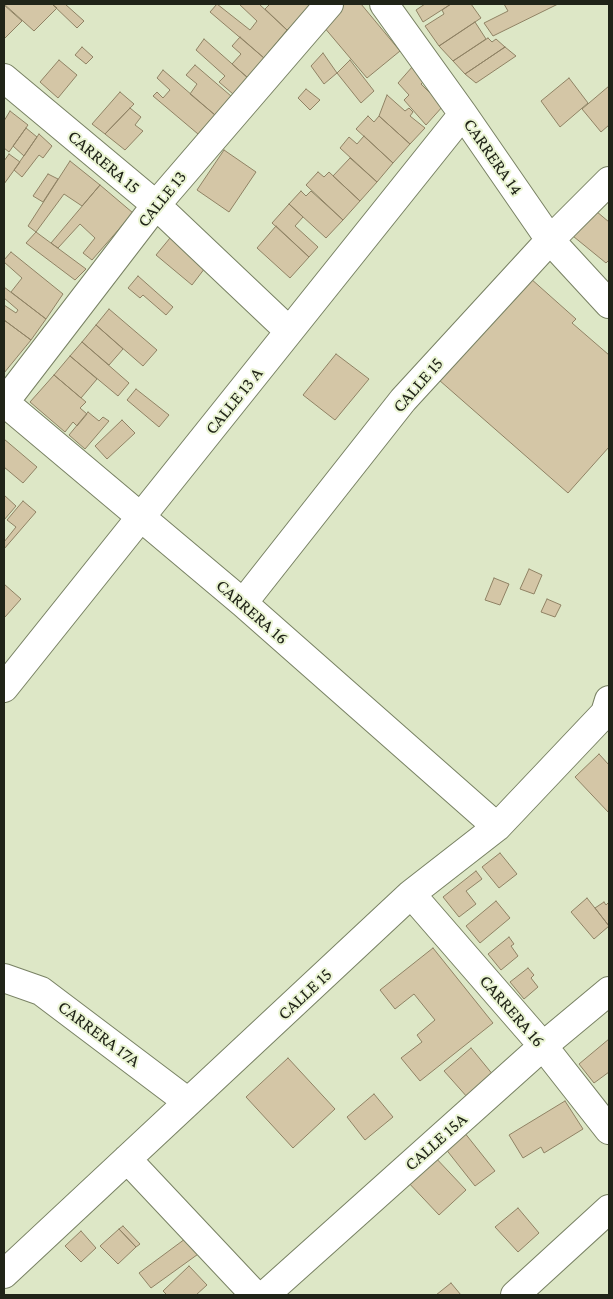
<!DOCTYPE html>
<style>
body{margin:0}
#map{position:relative;width:613px;height:1299px;overflow:hidden;background:#dde7c6;font-family:"Crimson Pro",serif}
canvas{display:block}
.frame{position:absolute;inset:0;border:5px solid #202418;pointer-events:none}
</style>
<div id="map">
<canvas width="613" height="1299"></canvas>
<div class="frame"></div>
</div>
<script>
const context = document.querySelector('canvas').getContext('2d');
context.lineJoin = 'round';
function fill(path, color) { context.fillStyle = color; context.fill(path, 'evenodd'); }
const toPath = rows => new Path2D(rows.map(r => 'M' + r).join(''));
function strokePath(path, color, width, dash) { context.strokeStyle = color; context.lineWidth = width; context.lineCap = dash ? 'butt' : 'round'; context.setLineDash(dash || []); context.stroke(path); }
function write(font, color, halo, rows, align = 'center') {
  context.font = font + ' "Crimson Pro",serif'; context.lineWidth = 4; context.setLineDash([]); context.textBaseline = 'middle'; context.strokeStyle = halo; context.fillStyle = color; for (const [text, x, y, turn = 0] of rows) {
    context.save(); context.translate(x, y); context.rotate((+turn || 0) * Math.PI / 180); context.textAlign = isNaN(turn) ? turn : align; if (halo) context.strokeText(text, 0, 0); context.fillText(text, 0, 0); context.restore();
  }
}
const building = toPath([
 [4,4,52,4,57,8,34,31,4,4],
 [52,4,65,4,84,21,77,28,52,4],
 [217,4,250,30,257,21,239,4,259,4,287,30,264,58,210,12,217,4],
 [270,4,309,4,311,6,287,30,265,9,270,4],
 [338,4,361,4,400,51,367,78,318,20,338,4],
 [425,4,451,4,423,22,416,10,425,4],
 [451,4,471,4,481,18,439,46,425,26,444,14,442,10,451,4],
 [504,4,558,4,493,36,484,23,508,11,504,4],
 [4,5,22,21,4,39,4,5],
 [475,22,486,39,453,61,439,46,475,22],
 [240,37,264,58,248,78,232,64,241,54,232,46,240,37],
 [488,38,492,42,496,39,505,47,465,74,453,61,488,38],
 [204,39,248,78,233,94,219,82,225,76,196,50,204,39],
 [82,47,93,57,86,64,75,55,82,47],
 [505,47,516,56,476,83,465,74,505,47],
 [323,53,337,73,324,84,311,66,323,53],
 [59,60,77,75,58,98,40,82,59,60],
 [350,60,374,91,361,103,337,73,350,60],
 [195,65,231,96,215,115,190,94,197,84,186,75,195,65],
 [413,66,424,81,421,84,443,106,426,125,404,100,409,95,398,83,413,66],
 [163,70,215,115,198,134,153,96,157,92,163,98,170,90,157,78,163,70],
 [569,78,588,103,560,127,541,101,569,78],
 [609,86,609,125,601,132,582,109,609,86],
 [306,89,320,100,310,110,298,98,306,89],
 [120,92,134,104,105,134,92,124,120,92],
 [387,95,405,111,409,108,413,112,410,116,425,128,410,144,379,116,387,95],
 [130,108,141,117,135,125,143,131,125,150,105,134,130,108],
 [10,111,28,125,9,152,4,148,4,121,10,111],
 [368,116,374,122,379,116,410,144,393,163,356,129,368,116],
 [26,128,37,137,24,156,13,146,26,128],
 [39,134,52,146,43,158,39,155,22,177,14,170,39,134],
 [364,136,393,163,377,182,340,148,349,137,357,144,364,136],
 [224,150,256,172,229,212,197,190,224,150],
 [9,154,20,162,4,184,4,161,9,154],
 [350,158,377,182,360,201,333,176,350,158],
 [70,161,100,185,82,206,64,194,36,232,28,226,70,161],
 [318,172,324,177,329,172,360,201,343,220,306,185,318,172],
 [48,174,58,179,43,202,33,196,48,174],
 [100,185,133,213,92,260,83,253,95,238,80,224,58,248,51,243,100,185],
 [301,191,306,196,311,191,343,220,326,238,289,204,301,191],
 [289,204,303,217,295,226,318,247,309,257,272,223,289,204],
 [590,206,609,222,609,260,606,263,568,232,590,206],
 [276,226,309,257,290,278,257,248,276,226],
 [36,232,86,269,75,280,26,243,36,232],
 [170,238,205,268,192,285,156,255,170,238],
 [11,252,63,294,46,319,11,292,22,278,4,262,4,260,11,252],
 [138,276,173,307,166,315,143,295,140,298,128,288,138,276],
 [530,278,576,319,572,323,609,355,609,447,568,493,439,380,530,278],
 [4,287,46,319,31,340,4,320,4,305,16,313,18,310,4,298,4,287],
 [109,309,157,350,143,366,96,325,109,309],
 [4,320,31,340,4,373,4,320],
 [96,325,123,349,109,365,82,342,96,325],
 [82,342,129,383,118,396,70,356,82,342],
 [336,354,369,379,335,420,303,395,336,354],
 [70,356,97,379,81,398,54,375,70,356],
 [54,375,86,402,80,408,87,414,77,426,73,422,65,432,30,402,54,375],
 [136,389,169,415,159,427,127,400,136,389],
 [88,412,99,421,103,417,109,421,85,449,69,435,88,412],
 [122,420,135,433,107,459,95,446,122,420],
 [4,439,37,467,23,483,4,467,4,439],
 [4,495,16,506,4,520,4,495],
 [23,501,36,512,4,549,4,542,16,527,7,520,23,501],
 [529,569,542,575,534,594,520,589,529,569],
 [494,578,509,584,500,605,485,600,494,578],
 [4,584,21,599,5,617,4,617,4,584],
 [547,599,561,605,555,617,541,612,547,599],
 [599,754,609,765,609,813,575,777,599,754],
 [500,853,517,874,499,888,482,867,500,853],
 [476,871,482,879,466,891,476,904,459,917,443,897,476,871],
 [587,898,609,926,594,939,571,912,587,898],
 [496,901,510,918,480,943,466,926,496,901],
 [604,902,606,905,609,902,609,926,595,908,604,902],
 [509,937,514,944,511,946,518,956,501,970,488,954,509,937],
 [433,948,493,1023,420,1081,401,1058,422,1042,417,1035,435,1020,414,994,395,1009,380,990,433,948],
 [528,968,534,975,531,978,538,987,524,999,510,982,528,968],
 [609,1039,609,1072,594,1083,579,1064,609,1039],
 [471,1048,494,1076,468,1098,444,1071,471,1048],
 [288,1058,335,1109,293,1148,246,1097,288,1058],
 [374,1094,393,1117,365,1140,347,1117,374,1094],
 [565,1101,583,1129,544,1153,541,1147,523,1158,509,1135,565,1101],
 [464,1132,495,1171,475,1186,445,1148,464,1132],
 [433,1155,466,1190,439,1215,406,1180,433,1155],
 [518,1208,539,1233,518,1252,495,1227,518,1208],
 [123,1226,140,1244,136,1247,119,1229,123,1226],
 [119,1229,136,1247,118,1264,100,1246,119,1229],
 [81,1231,96,1248,81,1262,65,1246,81,1231],
 [189,1236,201,1252,151,1288,139,1273,189,1236],
 [189,1266,207,1285,196,1295,167,1295,163,1291,189,1266],
 [451,1283,461,1295,436,1295,451,1283]
]);
fill(building, '#d4c6a6');
strokePath(building, '#8f8264', 1);
const minor = toPath([
 [384,4,463,114,550,240,609,304],
 [4,78,156,205,289,331],
 [4,402,243,603,497,827],
 [4,403,156,205,329,4],
 [243,603,403,400,550,240,609,181],
 [4,688,463,114],
 [411,894,543,1046,609,1130],
 [4,978,41,991,188,1102],
 [127,1159,255,1295],
 [4,1274,411,894,497,827,605,713,609,700],
 [265,1295,543,1046,609,991],
 [515,1295,609,1209]
]);
strokePath(minor, '#788163', 30);
strokePath(minor, '#fff', 28);
write('18px', '#202418', '#eaf4d3', [
 ["CARRERA 14",493,157,55],
 ["CARRERA 15",104,162,40],
 ["CALLE 13",162,199,-51],
 ["CALLE 15",418,385,-49],
 ["CALLE 13 A",234,401,-51],
 ["CARRERA 16",252,612,41],
 ["CALLE 15",305,994,-43],
 ["CARRERA 16",512,1011,49],
 ["CARRERA 17A",99,1034,37],
 ["CALLE 15A",436,1142,-42]
]);
</script>
